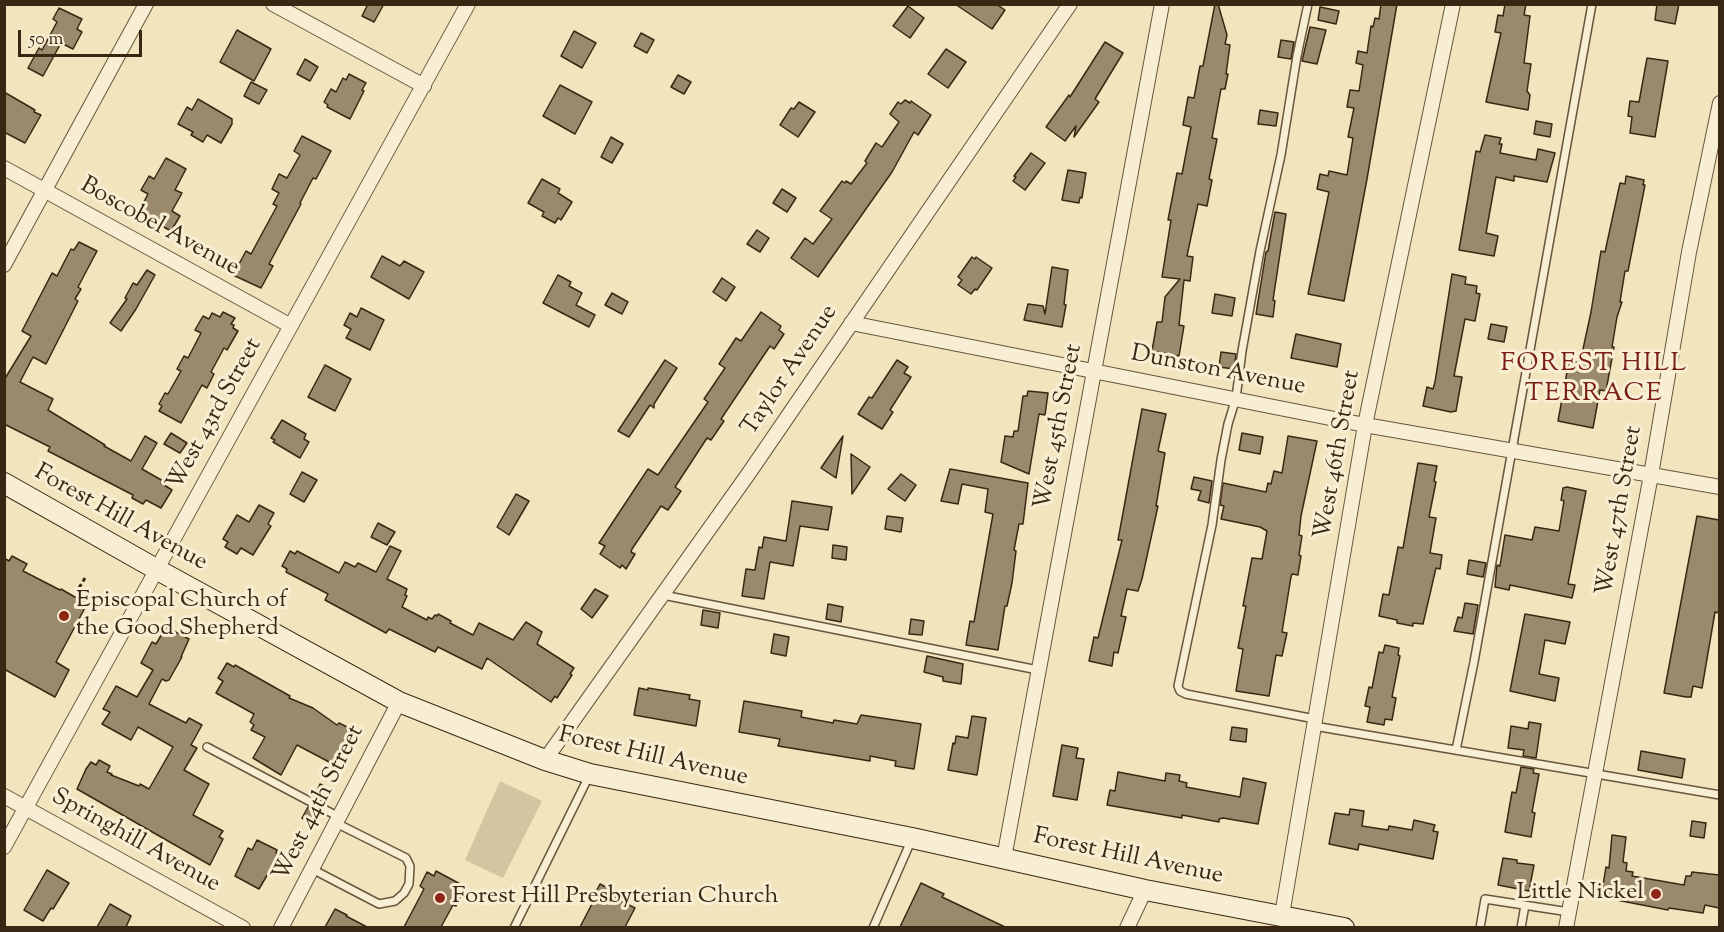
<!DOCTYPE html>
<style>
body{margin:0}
#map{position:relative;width:1724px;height:932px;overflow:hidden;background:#f2e5bd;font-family:"Sorts Mill Goudy",serif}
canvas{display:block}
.frame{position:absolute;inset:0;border:6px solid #3a2713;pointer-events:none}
.scale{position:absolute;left:18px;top:30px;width:124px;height:27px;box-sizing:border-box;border:3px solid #3a2713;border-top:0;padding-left:8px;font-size:18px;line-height:21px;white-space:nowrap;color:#3a2713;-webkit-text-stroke:4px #f7eed4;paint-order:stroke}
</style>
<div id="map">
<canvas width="1724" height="932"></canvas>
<div class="frame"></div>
<div class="scale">50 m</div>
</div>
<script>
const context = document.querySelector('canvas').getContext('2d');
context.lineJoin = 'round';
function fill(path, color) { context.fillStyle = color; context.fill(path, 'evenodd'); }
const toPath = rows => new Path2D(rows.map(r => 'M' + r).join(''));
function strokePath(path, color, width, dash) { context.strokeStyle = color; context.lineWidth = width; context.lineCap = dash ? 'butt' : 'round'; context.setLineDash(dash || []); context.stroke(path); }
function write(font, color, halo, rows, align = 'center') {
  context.font = font + ' "Sorts Mill Goudy",serif'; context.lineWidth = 6; context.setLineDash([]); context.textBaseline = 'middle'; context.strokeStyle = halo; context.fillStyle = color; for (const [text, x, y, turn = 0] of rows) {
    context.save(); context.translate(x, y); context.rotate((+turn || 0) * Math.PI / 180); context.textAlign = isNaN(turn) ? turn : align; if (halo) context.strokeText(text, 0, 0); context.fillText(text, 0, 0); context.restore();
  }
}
fill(toPath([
 [500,781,542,801,503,878,465,860]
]), '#d3c5a0');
const building = toPath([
 [368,4,384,4,374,22,362,16,368,4],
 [955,4,996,4,1005,10,992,29,955,4],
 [1215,4,1218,4,1227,35,1225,44,1230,45,1226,74,1228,74,1225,89,1221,89,1212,138,1217,139,1209,179,1212,180,1207,206,1198,204,1187,256,1193,257,1190,281,1184,280,1179,325,1184,326,1179,356,1152,351,1157,322,1162,322,1165,297,1180,279,1162,277,1171,220,1168,220,1177,173,1182,174,1191,127,1183,125,1188,97,1194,98,1200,66,1203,66,1215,4],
 [1381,4,1397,4,1367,179,1344,301,1308,294,1329,192,1317,189,1320,174,1328,176,1329,171,1347,175,1353,138,1348,137,1354,108,1347,107,1350,90,1359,91,1363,65,1356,63,1358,51,1367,53,1371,26,1373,27,1375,18,1379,19,1381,4],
 [1505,4,1526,4,1524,15,1530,16,1524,63,1531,64,1527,91,1530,95,1528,110,1486,102,1501,33,1495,32,1498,15,1503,16,1505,4],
 [1657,4,1679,4,1675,24,1655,20,1657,4],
 [908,6,924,18,910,38,893,26,908,6],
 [1320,7,1339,11,1336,24,1318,20,1320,7],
 [59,8,82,19,77,29,82,32,73,49,61,43,43,76,28,68,39,48,42,50,57,22,53,19,59,8],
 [1310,27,1326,30,1317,64,1302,61,1310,27],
 [237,30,271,49,254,81,220,62,237,30],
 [574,31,596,43,582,68,561,56,574,31],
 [641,33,654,40,647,53,634,46,641,33],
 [1281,40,1294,42,1291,59,1278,57,1281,40],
 [1105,42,1123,53,1095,99,1099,102,1074,137,1076,126,1065,141,1046,127,1069,95,1070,97,1105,42],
 [946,49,966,62,948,88,928,74,946,49],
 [1647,58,1668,61,1655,137,1630,133,1632,117,1628,116,1630,101,1639,102,1647,58],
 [305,59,318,67,310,81,297,74,305,59],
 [349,74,366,83,362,90,364,91,350,119,327,107,328,105,324,102,331,89,336,92,343,78,346,80,349,74],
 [678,75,691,82,684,94,671,87,678,75],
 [251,82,267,90,259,104,244,96,251,82],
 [560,85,592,102,575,134,543,116,560,85],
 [4,92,35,110,34,112,41,115,25,143,4,132,4,92],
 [198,99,232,119,232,124,221,143,207,135,203,142,191,135,193,132,178,124,187,107,192,110,198,99],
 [905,100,910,103,911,101,931,115,918,135,914,132,892,172,818,277,791,258,805,238,813,244,832,219,820,211,842,181,845,183,846,181,851,184,867,163,865,161,876,143,882,147,899,122,890,114,898,102,901,104,905,100],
 [799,102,815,112,798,137,780,125,791,108,794,109,799,102],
 [1260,110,1278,113,1276,126,1258,124,1260,110],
 [1536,121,1552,124,1550,137,1534,134,1536,121],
 [1485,135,1501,138,1499,144,1502,144,1500,153,1536,160,1538,149,1555,153,1547,182,1514,176,1514,181,1496,177,1486,233,1498,236,1494,256,1459,250,1476,151,1480,152,1485,135],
 [302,136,331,151,316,179,313,178,300,203,301,204,269,264,273,266,261,288,233,275,246,251,251,254,277,206,273,204,279,193,272,189,279,174,287,178,300,155,294,151,302,136],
 [611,137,623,144,612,163,601,157,611,137],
 [1031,153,1045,163,1025,190,1013,181,1016,177,1014,176,1031,153],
 [166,158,186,169,175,190,182,193,172,211,180,216,171,231,138,213,148,194,141,190,149,176,154,179,166,158],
 [1068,170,1086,173,1082,198,1080,197,1079,203,1062,200,1068,170],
 [1626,176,1644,180,1643,185,1645,185,1628,271,1625,271,1620,302,1622,302,1617,317,1612,347,1614,347,1606,391,1600,390,1593,428,1558,421,1569,361,1580,363,1591,312,1601,251,1605,252,1620,183,1625,184,1626,176],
 [542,179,560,189,558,193,572,202,561,220,558,218,555,223,542,216,544,212,528,203,542,179],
 [782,189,796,198,787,212,773,203,782,189],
 [1275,212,1286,214,1273,300,1275,301,1273,317,1256,314,1266,252,1268,251,1275,212],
 [757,230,769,238,760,252,747,244,757,230],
 [79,242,97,251,78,287,81,289,75,299,78,301,46,364,33,357,20,382,53,399,48,410,105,445,104,446,131,461,145,436,157,443,142,469,163,481,161,483,172,490,161,508,146,500,143,504,132,498,133,495,48,451,50,447,4,424,4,380,31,336,22,331,52,273,57,276,71,249,74,250,79,242],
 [382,256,400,266,404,261,424,272,409,299,371,277,382,256],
 [972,257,975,259,976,257,992,268,977,290,975,289,971,294,958,285,962,280,958,277,972,257],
 [1052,267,1068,270,1064,304,1066,305,1062,327,1024,320,1028,304,1043,306,1045,314,1052,267],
 [147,270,155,275,136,309,121,331,110,323,127,299,125,298,133,283,137,285,147,270],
 [1452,274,1466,277,1465,284,1477,286,1476,293,1480,294,1475,321,1465,319,1454,376,1462,377,1456,411,1451,412,1423,406,1427,387,1433,389,1435,382,1452,274],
 [558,275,571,282,569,286,582,293,576,305,595,315,589,327,543,303,558,275],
 [722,278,735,287,726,301,713,292,722,278],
 [612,293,628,302,622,314,605,305,612,293],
 [1215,294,1235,298,1232,316,1212,313,1215,294],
 [361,308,384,320,370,350,346,338,351,329,344,325,350,313,357,317,361,308],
 [223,312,235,318,231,324,234,325,233,328,238,331,227,350,224,348,211,372,214,374,207,388,202,385,181,423,159,411,162,406,159,404,165,393,168,394,181,371,177,369,184,356,188,358,201,333,195,330,203,316,209,319,212,313,220,317,223,312],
 [761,312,781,326,779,330,784,334,774,349,770,346,721,419,724,421,711,440,707,438,675,487,681,491,668,510,661,506,632,549,631,552,635,554,626,569,622,565,620,568,600,554,605,546,599,543,648,469,658,475,708,402,704,399,725,368,719,364,736,338,741,341,761,312],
 [1491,324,1507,327,1504,342,1488,339,1491,324],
 [1296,334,1341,344,1337,367,1291,358,1296,334],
 [1221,352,1236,354,1234,369,1219,367,1221,352],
 [665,360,677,368,654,404,654,408,650,405,629,437,618,431,665,360],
 [897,360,908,367,904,373,911,377,890,410,893,412,882,429,858,414,869,397,872,398,897,360],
 [325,365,351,379,335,411,308,397,325,365],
 [1028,391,1048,393,1045,415,1039,414,1029,474,1001,462,1005,436,1013,437,1014,431,1018,431,1023,396,1027,396,1028,391],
 [1142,409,1166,414,1158,451,1165,453,1156,506,1158,506,1142,579,1138,591,1127,589,1121,616,1126,617,1118,653,1114,652,1112,666,1089,661,1094,637,1098,638,1122,540,1118,540,1142,409],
 [282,420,306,434,304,439,309,442,300,458,273,442,275,440,271,438,282,420],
 [171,433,187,443,180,453,164,444,171,433],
 [1242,433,1263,437,1260,454,1239,450,1242,433],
 [843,436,836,478,821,468,843,436],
 [1288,436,1317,441,1301,516,1299,535,1302,536,1299,555,1301,556,1298,575,1292,574,1291,577,1282,632,1287,633,1282,656,1276,655,1269,696,1236,691,1243,649,1238,648,1246,606,1243,606,1252,558,1262,559,1267,531,1260,527,1221,519,1224,506,1220,505,1223,483,1266,492,1268,483,1271,484,1274,471,1282,473,1288,436],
 [851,454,870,467,852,494,851,454],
 [1418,463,1437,466,1434,481,1436,482,1429,517,1436,518,1430,553,1442,555,1440,569,1436,568,1423,624,1413,623,1413,626,1397,623,1397,620,1379,616,1383,594,1389,595,1398,547,1403,548,1418,463],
 [950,469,1028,483,1023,524,1019,524,1014,550,1016,551,1012,583,1007,606,1005,606,998,650,966,645,970,621,974,622,993,514,985,512,988,489,962,484,958,504,941,501,950,469],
 [302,472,317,480,304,502,290,494,302,472],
 [901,474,916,485,905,501,888,489,901,474],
 [1194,477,1212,481,1209,503,1198,500,1201,491,1191,489,1194,477],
 [1567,487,1586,491,1568,584,1575,585,1572,598,1510,585,1509,590,1495,587,1497,565,1500,566,1505,535,1532,540,1535,527,1559,531,1564,501,1561,500,1563,488,1567,487],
 [516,494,529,501,509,535,497,527,516,494],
 [792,501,832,507,828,530,800,526,793,566,770,562,764,599,742,596,746,569,755,570,759,547,762,548,764,537,786,541,792,501],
 [259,505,274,513,268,524,271,526,253,555,241,548,237,554,225,547,228,542,223,539,237,515,249,522,259,505],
 [887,516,903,518,901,532,885,529,887,516],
 [1697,516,1719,520,1719,613,1715,612,1702,688,1693,686,1691,697,1686,697,1664,693,1697,516],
 [378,523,395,532,387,545,371,537,378,523],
 [833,545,847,547,846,560,832,558,833,545],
 [390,546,401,551,387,579,407,589,405,595,407,596,402,607,427,620,428,617,432,619,435,615,437,616,438,614,451,621,450,623,473,635,479,623,513,640,526,622,542,632,537,644,574,668,570,674,572,675,557,698,555,696,551,702,487,658,482,669,438,647,435,652,389,629,386,633,325,600,328,594,286,572,287,569,282,566,290,551,295,554,297,551,339,573,345,562,355,567,358,563,376,572,390,546],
 [12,556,27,564,23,571,60,590,61,589,87,604,56,662,69,670,55,697,4,669,4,558,9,561,12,556],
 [1469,560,1486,563,1483,577,1467,574,1469,560],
 [595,589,608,596,592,618,581,609,595,589],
 [1465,603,1478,605,1473,634,1454,631,1458,617,1462,618,1465,603],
 [828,604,843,607,841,622,826,619,828,604],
 [703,610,720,613,718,628,701,625,703,610],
 [1525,614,1570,622,1565,644,1545,640,1542,658,1539,674,1559,678,1555,701,1510,691,1525,614],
 [911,619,924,621,922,635,909,634,911,619],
 [166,627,189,639,181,657,182,657,169,680,166,681,162,679,149,704,186,723,189,718,202,725,191,745,197,748,184,770,209,784,193,815,223,831,219,837,223,839,210,865,77,789,86,769,91,762,96,765,99,760,110,766,107,772,112,774,111,775,139,786,140,784,149,789,173,747,138,727,131,740,102,724,110,712,103,709,116,686,137,697,153,670,141,663,152,642,156,644,166,627],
 [774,634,789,637,786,656,771,653,774,634],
 [1385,645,1399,648,1398,655,1400,656,1392,697,1396,698,1392,720,1385,719,1384,725,1367,722,1370,707,1365,706,1369,687,1372,688,1379,652,1383,653,1385,645],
 [927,656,963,664,961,684,943,681,943,677,924,672,927,656],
 [227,663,234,667,235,665,290,696,289,698,313,708,337,725,339,723,359,733,343,763,334,758,331,763,297,745,281,775,253,758,265,737,251,730,254,725,250,722,254,714,216,693,223,681,218,678,227,663],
 [639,688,648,690,648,688,690,695,689,699,700,701,696,726,634,715,639,688],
 [744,701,802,711,801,717,833,723,834,720,857,724,861,715,921,724,914,769,895,766,896,761,870,756,870,761,778,746,780,739,739,732,744,701],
 [972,716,986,718,977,775,948,770,953,743,955,744,956,736,968,738,972,716],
 [1529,722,1541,724,1536,758,1523,756,1524,750,1508,748,1511,726,1528,729,1529,722],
 [1232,727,1247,729,1246,742,1230,740,1232,727],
 [1062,745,1078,748,1076,758,1084,759,1077,800,1053,796,1062,745],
 [1641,751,1685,759,1682,778,1638,770,1641,751],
 [1521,767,1534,769,1533,773,1539,774,1532,812,1535,813,1531,837,1505,832,1512,792,1516,793,1521,767],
 [1118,772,1165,781,1166,773,1180,775,1179,781,1187,783,1186,787,1240,797,1243,778,1266,783,1258,824,1223,818,1219,819,1219,822,1182,815,1182,818,1107,805,1110,790,1115,791,1118,772],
 [320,784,333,791,326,804,314,797,320,784],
 [308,807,321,814,316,825,302,818,308,807],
 [1350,809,1364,811,1362,826,1388,830,1389,826,1412,830,1414,820,1435,825,1433,831,1438,832,1433,859,1359,844,1358,850,1329,844,1335,813,1349,815,1350,809],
 [1692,821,1706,823,1704,838,1690,836,1692,821],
 [1612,835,1626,837,1623,862,1627,863,1626,871,1633,872,1632,876,1684,885,1686,876,1691,876,1692,872,1719,875,1719,908,1705,905,1703,913,1669,908,1668,910,1601,897,1606,867,1609,868,1612,835],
 [257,840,277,850,276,853,279,855,259,889,235,876,248,848,252,850,257,840],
 [1503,858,1517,860,1517,863,1534,865,1529,891,1498,885,1503,858],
 [47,870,69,883,53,909,51,908,43,921,24,910,47,870],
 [436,871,462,885,461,889,464,891,456,906,453,905,441,927,404,927,424,889,420,886,427,872,434,876,436,871],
 [921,883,944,894,942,897,1005,927,900,927,921,883],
 [600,884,617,893,615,898,635,908,625,927,580,927,593,902,591,901,600,884],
 [110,904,131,916,126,927,97,927,110,904],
 [335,909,347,915,346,916,367,927,325,927,335,909]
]);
fill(building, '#9a8a6b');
strokePath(building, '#3a2713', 1.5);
const service = toPath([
 [1308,4,1297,56,1281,155,1260,251,1242,351,1236,398,1228,424,1221,460,1212,525,1178,686,1180,691,1186,694,1315,719],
 [663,595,1038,670],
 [1314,726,1720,795],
 [207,747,339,817],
 [1456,750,1474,662,1592,4],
 [312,869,379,904,395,901,404,893,409,884,410,866,406,858,336,823],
 [514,928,589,776],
 [873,928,911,841],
 [1480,928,1485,899,1569,912],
 [1521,928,1525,905]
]);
const minor = toPath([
 [273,4,424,86],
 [4,168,291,326],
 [4,265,146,4],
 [851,323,1365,425,1720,487],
 [545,760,749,473,1070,4],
 [4,796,243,928],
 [4,847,468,4],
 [1004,858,1162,4],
 [1282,915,1365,425,1453,4],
 [281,928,399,702],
 [1127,928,1145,890],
 [1566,928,1651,475,1689,252,1720,103]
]);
const secondary = toPath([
 [4,483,156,569,399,702,545,760,590,774,912,838,1145,890,1344,928]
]);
strokePath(service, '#68563e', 10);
strokePath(minor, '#68563e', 16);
strokePath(secondary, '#3a2713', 22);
strokePath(toPath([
 [79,588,85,578]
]), '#3a2713', 3, [4.5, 3]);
strokePath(service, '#f7eed4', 7);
strokePath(minor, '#f7eed4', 14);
strokePath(secondary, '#f7eed4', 20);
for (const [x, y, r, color] of [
 [64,616,6,"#8f2418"],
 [1656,894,6,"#8f2418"],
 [440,898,6,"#8f2418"]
]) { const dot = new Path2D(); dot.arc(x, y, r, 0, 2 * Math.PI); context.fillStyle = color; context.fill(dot); strokePath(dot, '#f7eed4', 2); }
write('24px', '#3a2713', '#f7eed4', [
 ["Boscobel Avenue",159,228,29],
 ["Taylor Avenue",791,371,-56],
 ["Dunston Avenue",1218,372,11],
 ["West 43rd Street",216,415,-61],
 ["West 45th Street",1060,427,-79],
 ["West 46th Street",1339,455,-80],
 ["West 47th Street",1621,511,-80],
 ["Forest Hill Avenue",120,519,29],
 ["Forest Hill Avenue",653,758,13],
 ["West 44th Street",320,804,-63],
 ["Springhill Avenue",135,842,29],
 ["Forest Hill Avenue",1128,858,12]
]);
write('24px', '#3a2713', '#f7eed4', [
 ["Episcopal Church of",76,602],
 ["the Good Shepherd",76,630],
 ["Little Nickel",1644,894,"right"],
 ["Forest Hill Presbyterian Church",452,898]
], 'left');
context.letterSpacing = '1.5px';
write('26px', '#7a1f14', '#f7eed4', [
 ["FOREST HILL",1594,366],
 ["TERRACE",1594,396]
]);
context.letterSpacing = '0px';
</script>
